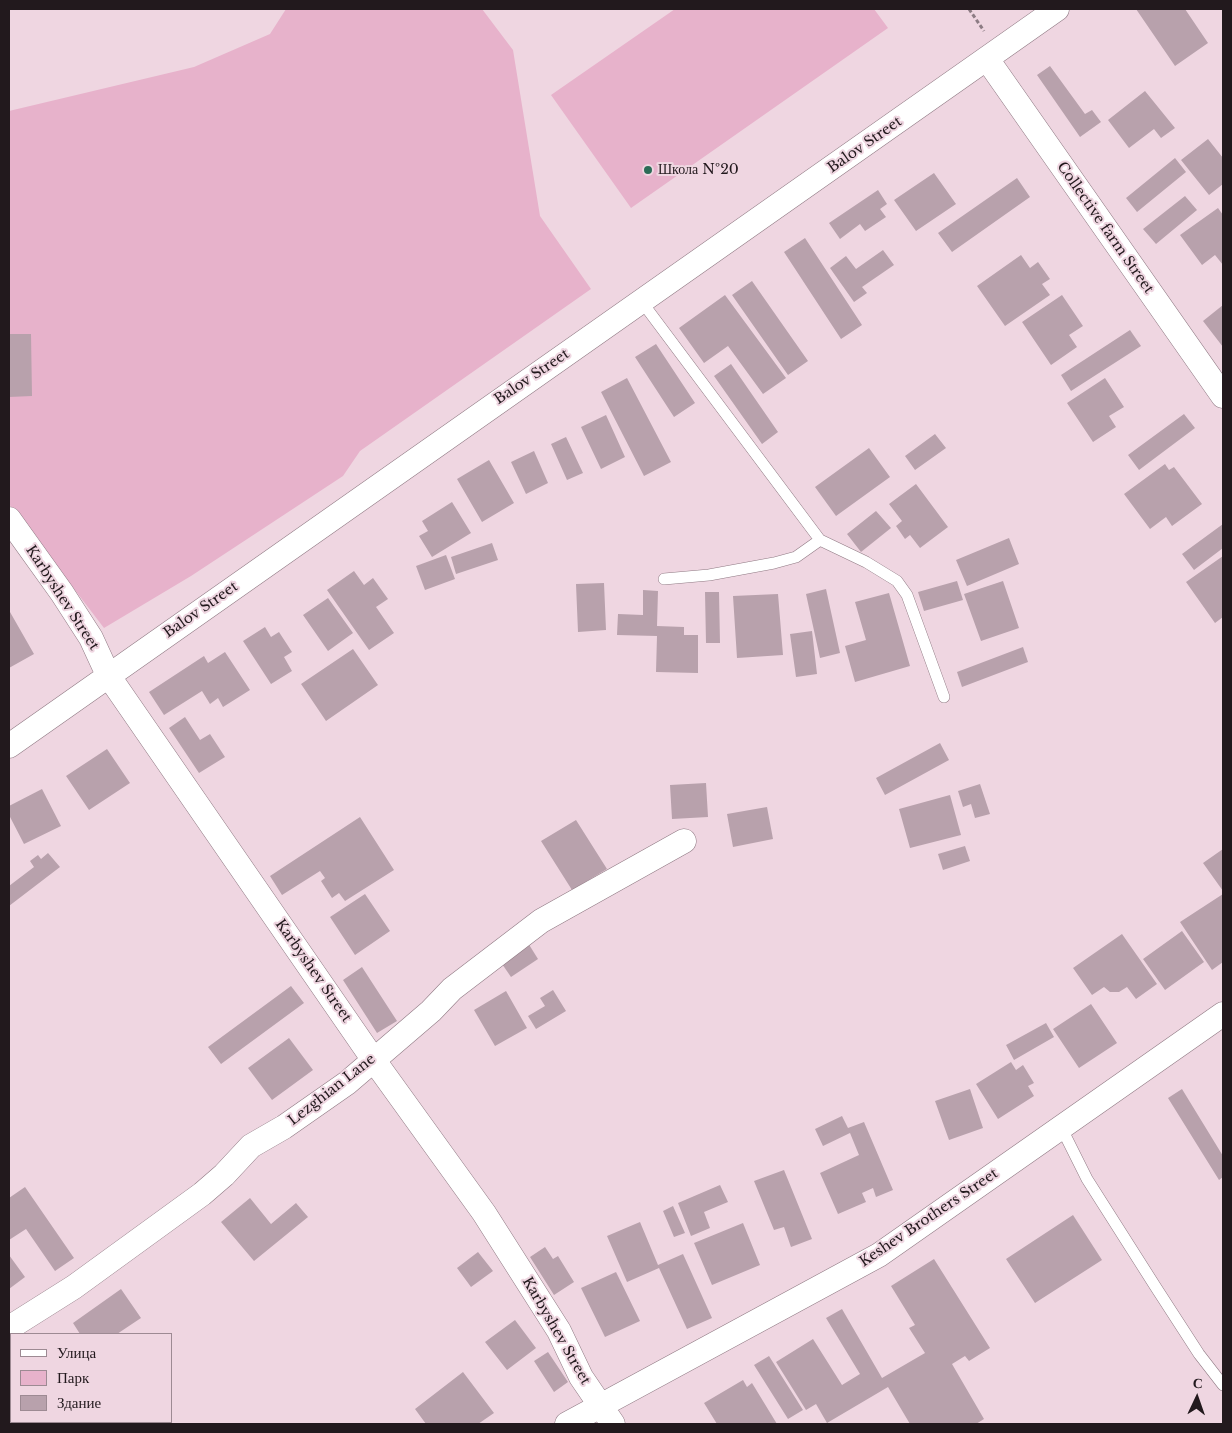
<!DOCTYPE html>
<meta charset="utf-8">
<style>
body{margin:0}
#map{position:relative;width:1232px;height:1433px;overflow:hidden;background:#efd6e1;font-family:"Libre Baskerville",serif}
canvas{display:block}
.frame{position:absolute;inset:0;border:10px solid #22191d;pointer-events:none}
.legend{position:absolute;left:10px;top:1333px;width:162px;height:90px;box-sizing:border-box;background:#efd6e1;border:1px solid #9d8a93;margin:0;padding:6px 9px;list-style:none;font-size:15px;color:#22191d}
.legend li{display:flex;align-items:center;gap:10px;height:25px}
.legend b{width:25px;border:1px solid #9d8a93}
.north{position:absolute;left:1172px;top:1373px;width:50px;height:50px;-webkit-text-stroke:4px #efd6e1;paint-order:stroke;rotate:3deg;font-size:14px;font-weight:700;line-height:20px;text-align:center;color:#22191d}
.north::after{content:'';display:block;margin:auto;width:18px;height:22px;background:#22191d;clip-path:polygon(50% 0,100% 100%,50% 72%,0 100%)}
</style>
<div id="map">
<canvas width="1232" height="1433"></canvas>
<div class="frame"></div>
<ul class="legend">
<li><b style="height:6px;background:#fff"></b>Улица</li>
<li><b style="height:14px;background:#e7b2cb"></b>Парк</li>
<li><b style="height:14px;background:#b8a1ac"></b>Здание</li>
</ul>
<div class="north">С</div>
</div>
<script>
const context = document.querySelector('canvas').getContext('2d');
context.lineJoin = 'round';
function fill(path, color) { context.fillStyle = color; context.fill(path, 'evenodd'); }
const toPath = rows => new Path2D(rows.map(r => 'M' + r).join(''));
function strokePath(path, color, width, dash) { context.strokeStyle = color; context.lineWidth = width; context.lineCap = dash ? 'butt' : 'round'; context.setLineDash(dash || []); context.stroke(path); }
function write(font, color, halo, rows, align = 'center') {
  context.font = font + ' "Libre Baskerville",serif'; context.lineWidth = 4; context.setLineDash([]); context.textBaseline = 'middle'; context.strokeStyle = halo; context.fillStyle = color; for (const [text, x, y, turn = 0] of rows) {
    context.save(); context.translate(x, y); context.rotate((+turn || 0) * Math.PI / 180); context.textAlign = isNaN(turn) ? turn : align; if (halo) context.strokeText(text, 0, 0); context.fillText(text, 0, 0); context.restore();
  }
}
fill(toPath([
 [286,9,482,9,513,50,540,216,591,289,360,451,343,476,191,576,104,628,9,504,9,111,194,67,270,34],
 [675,9,874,9,888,28,631,208,551,95]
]), '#e7b2cb');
fill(toPath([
 [1136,9,1185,9,1208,43,1175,66],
 [1050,66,1085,114,1092,110,1101,122,1080,137,1037,75],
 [1145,91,1175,128,1161,138,1154,129,1129,148,1108,120],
 [1208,139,1223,158,1223,184,1209,195,1181,160],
 [1175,158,1186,172,1137,212,1126,198],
 [934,173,956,204,916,231,894,200],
 [1017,178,1030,197,952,252,938,233],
 [878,190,887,204,880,209,886,217,865,231,860,224,840,239,829,223],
 [1185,196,1197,210,1156,244,1143,229],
 [1218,208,1223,215,1223,265,1215,255,1202,265,1180,235],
 [805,238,862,325,841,339,784,252],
 [883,250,894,265,862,287,867,293,854,302,830,268,846,256,856,269],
 [1021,255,1030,268,1038,262,1050,279,1042,284,1050,295,1005,326,977,286],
 [752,281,808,361,788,375,732,295],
 [725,295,786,378,763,394,728,346,704,363,679,328],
 [1062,295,1083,326,1069,335,1077,347,1051,365,1022,322],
 [1223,305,1223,347,1203,321],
 [1130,330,1141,346,1071,391,1061,375],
 [9,334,31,334,32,396,9,397],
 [656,344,695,403,674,417,635,357],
 [731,364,778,432,762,444,714,376],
 [627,378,671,462,644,476,601,392],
 [1105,378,1124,407,1109,416,1116,427,1093,442,1067,403],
 [1184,414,1195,428,1139,470,1128,455],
 [606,415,625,457,601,469,581,427],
 [935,434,946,448,915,470,905,456],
 [566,437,583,473,567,480,551,444],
 [869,448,890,477,836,516,815,487],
 [534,451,548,483,526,494,511,462],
 [489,460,514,503,482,522,457,479],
 [1165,464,1169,470,1174,467,1202,504,1172,526,1166,517,1150,529,1124,494],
 [916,484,948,527,920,548,910,535,905,539,896,526,902,521,889,504],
 [452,502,471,533,432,557,419,536,428,531,422,521],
 [876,511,891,528,861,552,847,534],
 [1223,524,1223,548,1194,570,1182,554],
 [1009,538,1019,564,967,586,956,560],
 [492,543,498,560,456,574,451,557],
 [446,555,455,579,425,590,416,566],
 [1223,556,1223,617,1215,623,1186,582],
 [354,571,364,585,373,578,388,599,376,607,394,633,369,650,327,590],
 [957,581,963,600,924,611,918,592],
 [1003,581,1019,628,981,641,964,594],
 [604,583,606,630,578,632,576,584],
 [826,589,840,653,820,658,806,594],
 [643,590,658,591,657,626,684,627,684,635,698,635,698,673,656,672,657,636,617,635,618,614,643,615],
 [705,592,719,592,720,643,706,643],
 [889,593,910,666,855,682,845,646,866,640,855,602],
 [778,594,783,655,737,658,733,596],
 [328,598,353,633,328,651,303,615],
 [10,612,34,654,9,668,9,613],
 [265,627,271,637,279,632,292,652,284,657,292,671,271,684,243,641],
 [812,631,817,674,796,677,790,634],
 [1023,647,1028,662,962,687,957,672],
 [353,649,378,685,326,721,301,684],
 [225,652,250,690,223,707,218,698,210,704,202,691,164,715,149,692,204,656,208,663],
 [185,717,200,740,210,734,225,757,199,773,169,728],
 [940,743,949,760,885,795,876,778],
 [107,749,130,783,89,810,66,776],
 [706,783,708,817,672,819,670,785],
 [980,784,990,814,975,818,971,804,963,807,958,791],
 [42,789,61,826,24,844,9,815,9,806],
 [950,795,961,835,910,848,899,809],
 [767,807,773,839,733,847,727,814],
 [360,817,394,870,345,901,339,893,332,898,321,881,325,878,320,871,282,895,270,876],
 [576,820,607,869,572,890,541,841],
 [965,846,970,861,943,870,938,854],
 [1223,849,1223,891,1203,863],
 [48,853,60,867,9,906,9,886,34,867,30,861,38,855,41,859],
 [365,894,390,931,355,955,330,917],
 [1223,894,1223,962,1212,970,1180,922],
 [1182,931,1204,962,1165,990,1143,959],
 [1122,934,1157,984,1136,999,1127,987,1119,992,1110,992,1104,987,1092,995,1073,968],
 [528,943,538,959,511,977,500,961],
 [362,967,397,1021,377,1033,343,980],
 [291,986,304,1003,221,1064,208,1047],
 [553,990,566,1011,536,1029,528,1016,545,1006,540,998],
 [506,991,527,1028,495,1046,474,1010],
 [1091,1004,1117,1043,1079,1068,1053,1029],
 [1046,1023,1054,1037,1014,1060,1006,1045],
 [289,1038,313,1070,272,1100,248,1068],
 [1011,1062,1016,1070,1023,1065,1034,1083,1028,1086,1034,1096,998,1119,976,1084],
 [970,1089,983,1128,949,1140,935,1101],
 [1182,1089,1223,1156,1223,1177,1219,1180,1168,1098],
 [842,1116,848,1128,864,1122,893,1190,876,1197,873,1188,862,1193,866,1202,838,1214,820,1173,859,1155,850,1133,823,1146,815,1129],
 [784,1170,812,1239,791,1247,784,1227,774,1230,754,1181],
 [720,1185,728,1202,704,1212,710,1228,691,1236,678,1203],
 [25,1187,74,1258,55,1271,26,1229,9,1240,9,1198],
 [250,1198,271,1224,296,1203,308,1217,254,1261,221,1222],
 [673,1206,685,1233,674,1237,663,1211],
 [1073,1215,1102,1260,1035,1303,1006,1259],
 [640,1222,658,1265,683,1254,712,1318,687,1329,659,1268,627,1282,607,1236],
 [743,1223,760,1265,712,1285,694,1243],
 [545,1247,553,1259,558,1256,574,1282,554,1295,530,1257],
 [478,1252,493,1271,471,1287,457,1268],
 [9,1255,25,1277,9,1289],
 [934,1259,990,1348,969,1361,965,1356,952,1364,984,1419,976,1424,910,1424,888,1387,827,1423,816,1404,806,1410,776,1362,813,1339,842,1385,860,1374,826,1318,842,1309,882,1378,925,1353,909,1328,915,1325,891,1286],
 [616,1272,640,1321,605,1337,581,1288],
 [121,1289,141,1318,117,1334,80,1334,73,1323],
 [515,1320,536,1348,507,1370,485,1342],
 [548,1352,568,1382,554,1392,534,1361],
 [769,1356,803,1410,788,1419,754,1365],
 [463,1372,494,1413,478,1424,426,1424,415,1409],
 [743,1380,747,1387,752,1383,777,1424,717,1424,704,1403],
 [26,1422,60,1422,56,1424,27,1424]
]), '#b8a1ac');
const service = toPath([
 [642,302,820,540,866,562,897,581,907,595,944,697],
 [664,579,709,575,774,563,796,557,820,540],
 [1061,1127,1087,1179,1155,1286,1199,1354,1223,1385]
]);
const minor = toPath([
 [987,59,1223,396],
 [9,519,62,593,91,638,108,675,373,1059,484,1213,559,1331,581,1377,613,1424],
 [9,746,1057,9],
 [9,1328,74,1287,202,1194,224,1175,251,1146,284,1127,347,1083,431,1011,452,989,541,921,684,841],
 [567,1424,879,1255,1223,1014]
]);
strokePath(service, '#8f7983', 12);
strokePath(minor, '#8f7983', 25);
strokePath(toPath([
 [969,9,984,31]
]), '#8d7c84', 3, [4, 2.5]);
strokePath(service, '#fff', 11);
strokePath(minor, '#fff', 24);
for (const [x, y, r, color] of [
 [648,170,5,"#2d6b57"]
]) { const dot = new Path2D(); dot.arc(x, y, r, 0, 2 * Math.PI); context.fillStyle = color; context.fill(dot); strokePath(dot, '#efd6e1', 2); }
write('14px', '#22191d', '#efd6e1', [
 ["Balov Street",865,145,-35],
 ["Collective farm Street",1105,228,55],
 ["Balov Street",532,377,-34],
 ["Karbyshev Street",62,598,57],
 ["Balov Street",201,610,-35],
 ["Karbyshev Street",313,971,55],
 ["Lezghian Lane",332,1090,-38],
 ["Keshev Brothers Street",929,1218,-34],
 ["Karbyshev Street",556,1331,60]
]);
write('14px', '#22191d', '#efd6e1', [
 ["Школа №20",658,170]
], 'left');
</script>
